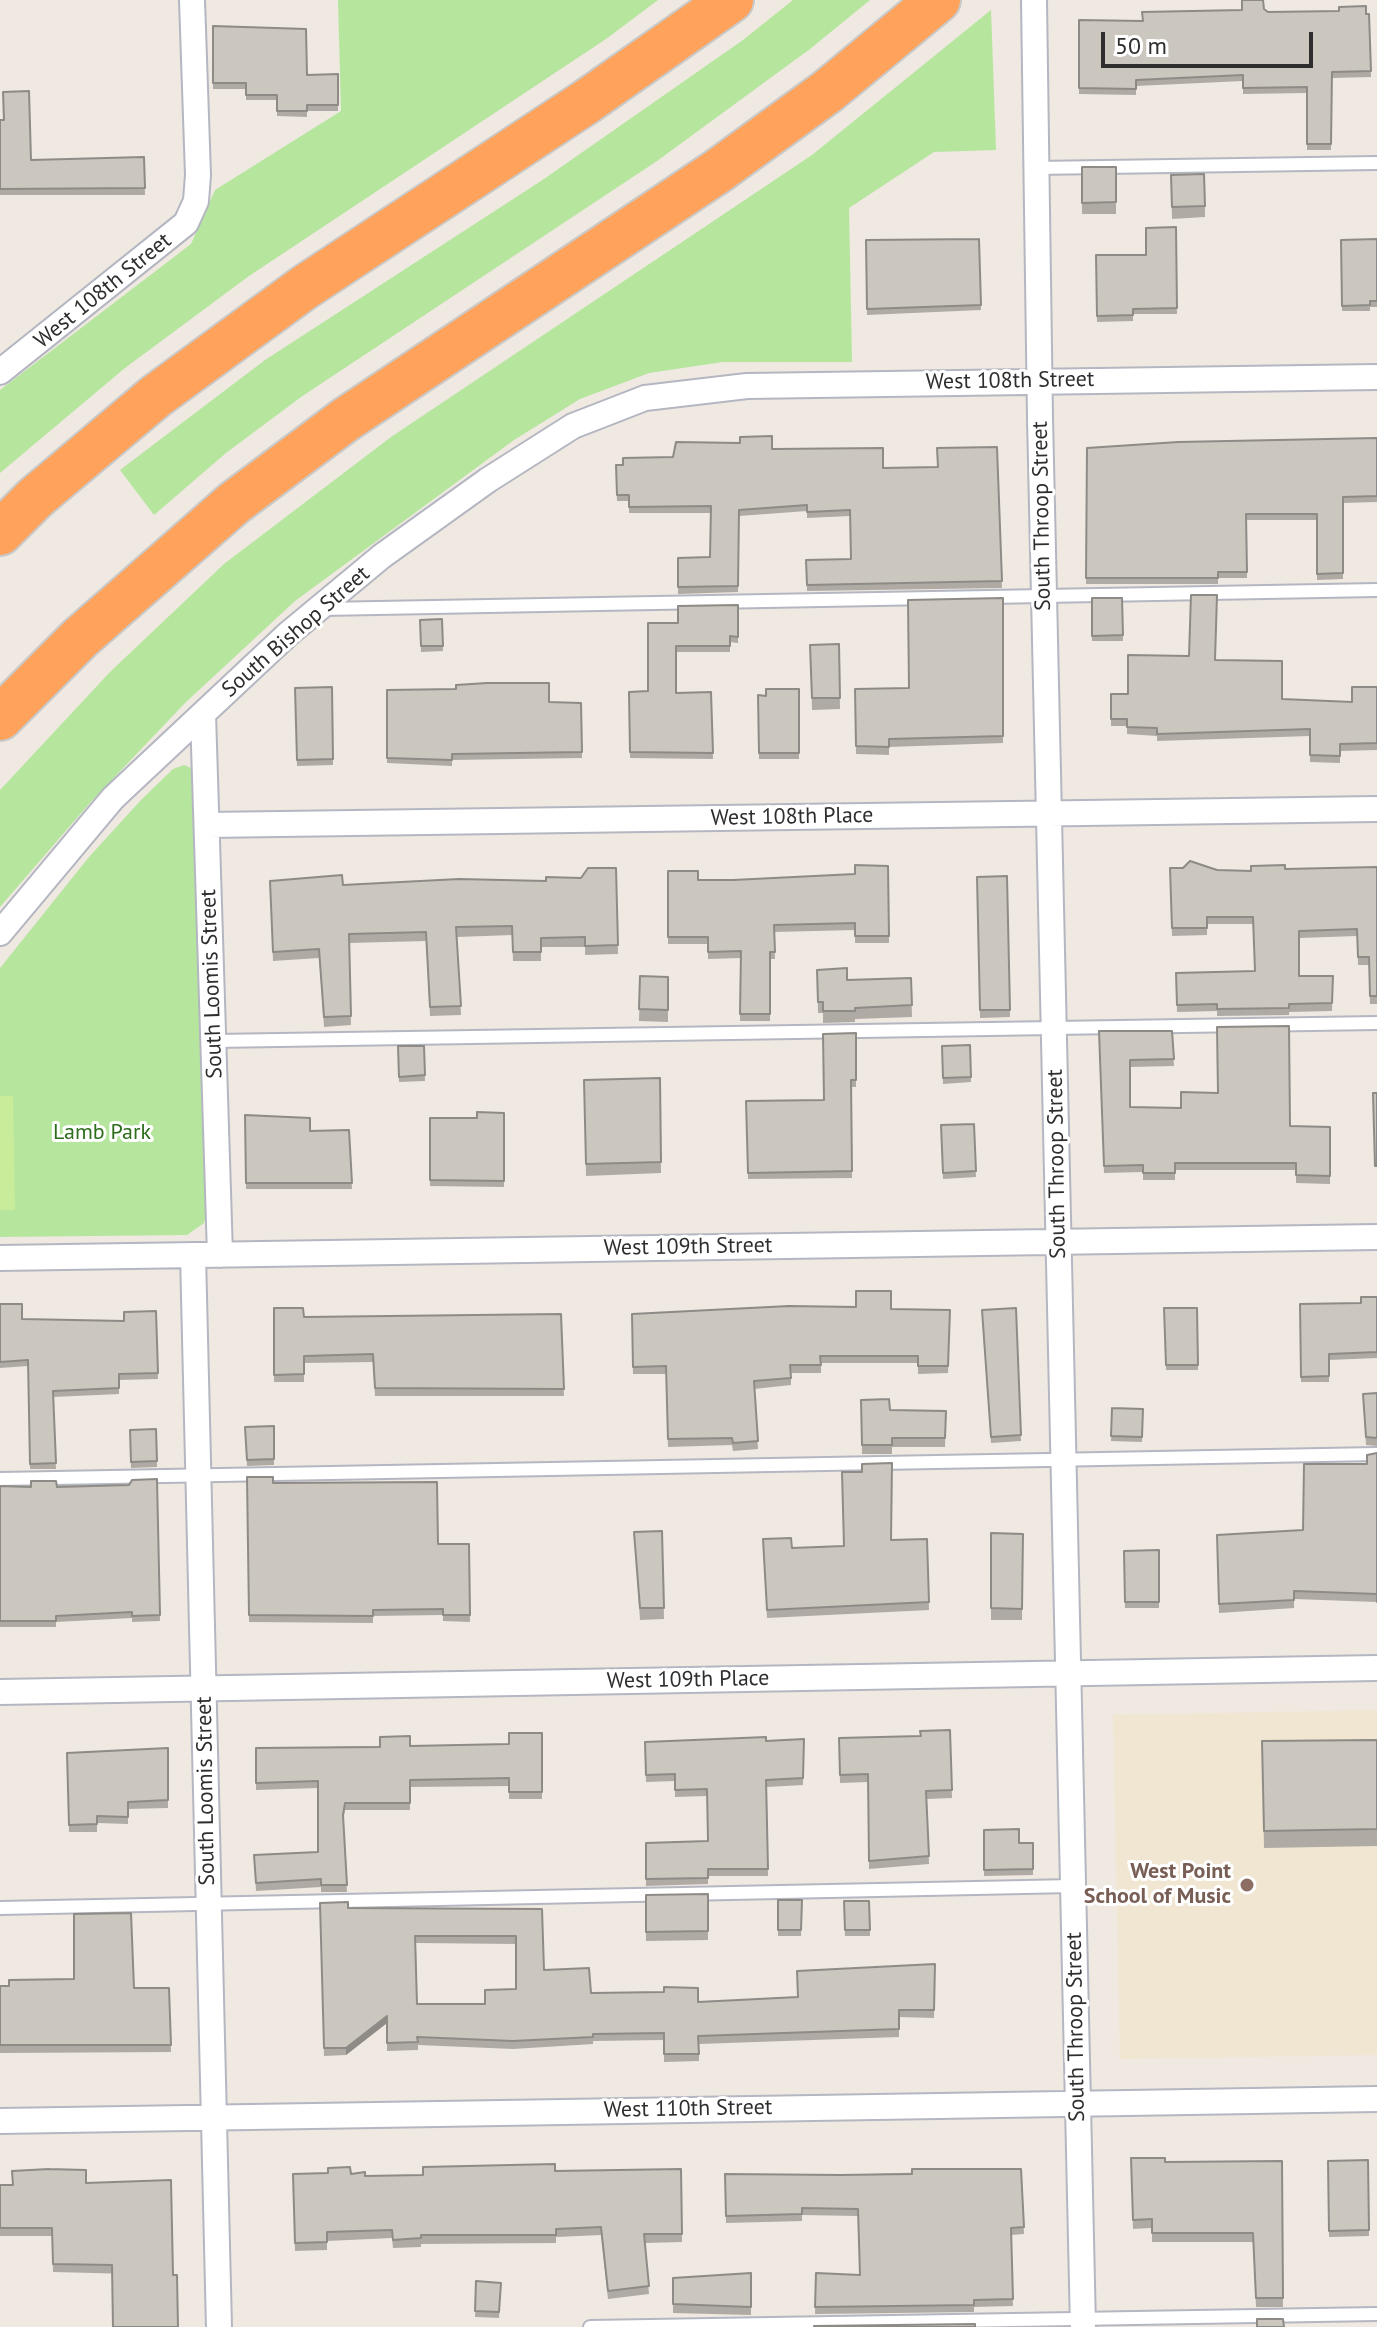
<!DOCTYPE html>
<style>
body{margin:0}
#map{position:relative;width:1377px;height:2327px;overflow:hidden;background:#efe9e1;font-family:"PT Sans",sans-serif}
canvas{display:block}
.scale{position:absolute;left:1101px;top:32px;width:212px;height:36px;box-sizing:border-box;border:4px solid #2e2e2e;border-top:0;padding-left:10px;font-size:24px;line-height:28px;white-space:nowrap;color:#2e2e2e;-webkit-text-stroke:6px #fff;paint-order:stroke}
</style>
<div id="map">
<canvas width="1377" height="2327"></canvas>
<div class="scale">50 m</div>
</div>
<script>
const context = document.querySelector('canvas').getContext('2d');
context.lineJoin = 'round';
function fill(path, color) { context.fillStyle = color; context.fill(path, 'evenodd'); }
const toPath = rows => new Path2D(rows.map(r => 'M' + r).join(''));
function strokePath(path, color, width, dash) { context.strokeStyle = color; context.lineWidth = width; context.lineCap = dash ? 'butt' : 'round'; context.setLineDash(dash || []); context.stroke(path); }
function write(font, color, halo, rows, align = 'center') {
  context.font = font + ' "PT Sans",sans-serif'; context.lineWidth = 6; context.setLineDash([]); context.textBaseline = 'middle'; context.strokeStyle = halo; context.fillStyle = color; for (const [text, x, y, turn = 0] of rows) {
    context.save(); context.translate(x, y); context.rotate((+turn || 0) * Math.PI / 180); context.textAlign = isNaN(turn) ? turn : align; if (halo) context.strokeText(text, 0, 0); context.fillText(text, 0, 0); context.restore();
  }
}
fill(toPath([
 [1377,1710,1377,2055,1120,2059,1113,1715]
]), '#f0e6d1');
fill(toPath([
 [338,0,658,0,606,39,249,276,125,368,0,473,0,390,191,244,215,190,341,111],
 [793,0,870,0,810,49,657,161,301,397,226,453,154,515,120,470,265,360,544,179,743,40],
 [991,10,996,150,934,152,849,208,852,362,723,362,649,373,580,399,514,440,295,601,185,703,89,804,0,907,0,790,110,672,224,564,391,437,812,155],
 [184,765,191,768,194,776,207,1211,204,1223,187,1235,0,1237,0,968,89,857,141,800,173,769]
]), '#b6e59e');
fill(toPath([
 [0,1096,13,1096,15,1210,0,1210]
]), '#c9ec9a');
const service = toPath([
 [1035,168,1377,163],
 [322,609,1377,590],
 [214,1041,1377,1023],
 [0,1479,1377,1454],
 [0,1908,1073,1886],
 [590,2327,1377,2314]
]);
const minor = toPath([
 [1034,0,1040,418,1083,2327],
 [0,372,186,223,196,201,198,175,192,0],
 [203,714,220,1255],
 [207,825,1377,809],
 [0,933,113,798,288,634,382,556,488,480,573,426,645,398,747,386,1377,377],
 [193,1255,219,2327],
 [0,1258,1377,1237],
 [0,1692,1377,1668],
 [0,2121,1377,2099]
]);
const motorway = toPath([
 [0,533,35,498,156,396,305,287,586,102,731,0],
 [0,718,80,638,234,503,345,420,718,171,828,91,938,0]
]);
strokePath(service, '#b4b7c1', 16);
strokePath(minor, '#b4b7c1', 28);
strokePath(motorway, '#c9c9c9', 48);
strokePath(service, '#fff', 12);
strokePath(minor, '#fff', 24);
strokePath(motorway, '#ffa35c', 44);
fill(toPath([
 [1264,9,1268,12,1369,14,1371,77,1332,78,1331,150,1307,150,1307,93,1243,94,1243,81,1136,86,1136,95,1079,94,1079,20,1142,21],
 [213,26,307,75,338,74,338,111,307,111,307,117,277,116,277,100,246,100,246,89,213,89],
 [0,120,31,160,144,157,145,195,0,195],
 [1082,167,1116,167,1116,214,1082,214],
 [1171,175,1205,206,1205,217,1172,219],
 [1176,227,1177,314,1133,314,1133,321,1097,322,1096,255,1146,255],
 [979,239,981,310,867,315,866,240],
 [1377,239,1377,307,1370,307,1370,311,1342,311,1341,240],
 [1377,438,1377,502,1343,503,1343,579,1317,580,1317,520,1246,520,1247,578,1218,578,1218,584,1086,584,1087,448],
 [997,447,1002,588,807,591,806,560,851,559,850,516,807,518,807,511,739,516,738,592,678,594,678,558,710,557,711,513,629,513,629,501,617,501,616,465,673,457,772,449,883,468,938,467],
 [1003,598,1003,743,889,747,889,755,856,754,855,689,909,688],
 [1092,598,1122,598,1123,641,1092,641],
 [738,605,738,643,730,642,730,652,676,652,676,693,711,692,713,759,630,758,629,692,648,691,678,623],
 [442,619,443,651,421,652,420,620],
 [839,644,840,709,812,710,810,645],
 [1215,660,1282,699,1352,702,1377,687,1377,750,1340,751,1340,763,1310,762,1310,736,1157,741,1157,736,1127,734,1127,726,1111,726,1111,694,1128,694],
 [332,687,333,765,297,766,295,688],
 [799,689,799,759,759,759,758,695,766,696],
 [387,690,549,702,581,703,582,758,452,760,452,766,387,763],
 [888,866,889,943,855,943,855,930,774,932,775,959,770,959,770,1021,740,1021,741,958,708,959,708,944,668,944,668,871,698,880,733,880,855,874],
 [1377,867,1377,1004,1370,1004,1369,965,1358,965,1357,936,1299,938,1299,976,1333,976,1332,1011,1289,1012,1289,1015,1217,1016,1217,1011,1177,1012,1176,973,1255,971,1253,924,1207,924,1207,935,1172,936,1170,868,1251,871],
 [616,868,618,954,585,955,585,947,541,947,541,961,513,961,512,935,457,937,461,1015,430,1016,426,941,349,943,351,1025,324,1027,319,958,273,961,270,881,343,885,546,881,581,878],
 [1007,876,1010,1017,980,1018,977,877],
 [817,970,847,980,911,978,912,1017,855,1019,855,1022,823,1023,823,1013,818,1013],
 [640,976,668,977,668,1022,639,1021],
 [1099,1031,1172,1031,1174,1066,1130,1067,1130,1107,1290,1126,1330,1127,1330,1184,1296,1183,1296,1170,1175,1170,1175,1180,1143,1180,1143,1172,1104,1173],
 [856,1033,856,1087,851,1087,852,1178,748,1179,746,1101,824,1100],
 [970,1045,971,1082,943,1084,942,1046],
 [398,1046,424,1046,425,1081,399,1082],
 [660,1078,661,1173,586,1176,584,1080],
 [504,1113,504,1187,430,1186,430,1118,477,1118],
 [245,1115,310,1131,349,1130,352,1189,246,1189],
 [974,1124,976,1177,943,1179,941,1125],
 [1377,1297,1377,1358,1329,1360,1329,1382,1301,1382,1300,1304,1361,1303],
 [0,1304,22,1319,124,1321,156,1311,158,1379,119,1380,119,1394,53,1397,56,1469,30,1469,28,1366,0,1368],
 [274,1308,304,1317,561,1314,564,1396,375,1396,373,1362,304,1363,304,1382,274,1382],
 [1016,1308,1021,1441,991,1443,982,1316],
 [1164,1308,1197,1308,1198,1370,1166,1370],
 [891,1309,950,1310,948,1373,918,1374,918,1363,821,1363,821,1373,791,1373,791,1385,754,1389,758,1449,733,1451,732,1445,668,1447,666,1374,633,1374,632,1314],
 [1377,1393,1377,1446,1366,1445,1363,1394],
 [861,1400,890,1410,946,1411,945,1447,892,1447,892,1454,862,1454],
 [1112,1408,1143,1409,1142,1442,1111,1441],
 [274,1426,274,1465,247,1466,245,1427],
 [156,1429,157,1467,131,1468,130,1430],
 [1377,1453,1377,1610,1377,1602,1294,1599,1294,1608,1219,1613,1217,1535,1303,1530],
 [247,1477,273,1483,438,1544,469,1544,470,1622,443,1621,443,1615,373,1616,373,1623,249,1622],
 [157,1479,160,1621,132,1622,132,1618,56,1622,56,1627,0,1627,0,1486,129,1485],
 [662,1531,664,1619,640,1620,634,1532],
 [991,1533,1023,1534,1022,1620,991,1620],
 [763,1539,792,1548,844,1546,892,1540,927,1539,929,1610,767,1618],
 [1159,1550,1159,1608,1125,1608,1124,1551],
 [950,1730,952,1798,927,1799,929,1864,869,1869,868,1782,840,1783,839,1738,921,1736],
 [542,1733,542,1799,509,1799,509,1786,410,1787,410,1810,345,1810,343,1821,347,1892,321,1892,321,1887,256,1891,254,1855,318,1852,318,1788,256,1790,256,1748,509,1744],
 [804,1739,803,1785,767,1787,768,1876,708,1876,708,1884,646,1886,646,1843,708,1841,707,1796,675,1797,675,1781,646,1782,645,1742,766,1741],
 [1377,1740,1377,1846,1264,1848,1262,1741],
 [168,1748,168,1808,128,1809,128,1824,97,1823,97,1832,69,1832,67,1753],
 [984,1830,1019,1843,1033,1843,1033,1875,984,1876],
 [708,1894,708,1940,646,1941,646,1895],
 [778,1900,802,1900,801,1936,778,1936],
 [844,1901,869,1901,870,1936,845,1936],
 [320,1903,348,1908,542,1909,544,1970,591,1993,698,2002,797,1997,935,1964,934,2018,899,2017,899,2037,699,2044,699,2061,664,2062,664,2040,593,2041,593,2044,513,2049,418,2045,418,2050,387,2051,387,2023,346,2055,324,2056],
 [416,1943,516,1944,516,1989,485,2004,417,2004],
 [0,1986,134,1988,169,1988,171,2052,0,2053],
 [1131,2158,1165,2162,1282,2161,1283,2307,1256,2307,1253,2242,1152,2242,1152,2228,1133,2229],
 [1368,2160,1369,2236,1329,2237,1328,2161],
 [681,2169,682,2242,645,2243,649,2294,608,2299,601,2235,556,2237,556,2243,421,2244,421,2247,393,2248,392,2238,327,2241,327,2250,295,2251,293,2174,351,2174,365,2176],
 [1021,2169,1024,2234,1011,2235,1013,2306,974,2307,974,2312,815,2314,816,2273,860,2275,858,2216,802,2215,802,2221,726,2223,725,2174,840,2175],
 [86,2183,173,2275,53,2272,52,2236,0,2236,0,2185],
 [751,2273,751,2315,673,2313,673,2278],
 [476,2281,501,2283,499,2318,475,2317]
]), '#afaba4');
fill(toPath([
 [387,2016,387,2023,346,2055,346,2048]
]), '#8e8b86');
const building = toPath([
 [1242,0,1263,0,1264,9,1268,12,1339,11,1339,7,1366,6,1366,14,1369,14,1371,71,1332,72,1331,144,1307,144,1307,87,1243,88,1243,75,1136,80,1136,89,1079,88,1079,20,1143,21,1142,12,1242,10,1242,0],
 [213,26,306,29,307,75,338,74,338,105,307,105,307,111,277,111,277,95,246,95,246,83,213,83,213,26],
 [29,91,31,160,144,157,145,188,0,189,0,120,4,120,3,92,29,91],
 [1082,167,1116,167,1116,202,1082,203,1082,167],
 [1204,174,1205,206,1172,207,1171,175,1204,174],
 [1176,227,1177,308,1133,309,1133,315,1097,316,1096,255,1146,255,1146,228,1176,227],
 [979,239,981,305,867,309,866,240,979,239],
 [1377,239,1377,301,1370,301,1370,305,1342,306,1341,240,1377,239],
 [772,436,772,449,883,448,883,468,938,467,937,448,997,447,1002,581,807,585,806,560,851,559,850,510,807,512,807,505,739,510,738,586,678,587,678,558,710,557,711,506,629,507,629,495,617,495,616,465,623,465,623,458,673,457,676,442,740,443,740,437,772,436],
 [1377,438,1377,496,1343,497,1343,573,1317,574,1317,514,1246,514,1247,572,1218,572,1218,578,1086,578,1087,448,1178,442,1377,438],
 [1191,595,1217,595,1215,660,1282,661,1282,699,1352,702,1352,687,1377,687,1377,743,1340,744,1340,756,1310,755,1310,729,1157,734,1157,728,1127,727,1127,719,1111,719,1111,694,1128,694,1128,655,1189,656,1191,595],
 [1003,598,1003,736,889,739,889,747,856,746,855,689,909,688,908,600,1003,598],
 [1092,598,1122,598,1123,635,1092,636,1092,598],
 [738,605,738,637,730,636,730,646,676,646,676,693,711,692,713,753,630,752,629,692,648,691,648,623,678,623,678,606,738,605],
 [442,619,443,646,421,646,420,620,442,619],
 [839,644,840,698,812,698,810,645,839,644],
 [487,683,549,683,549,702,581,703,582,752,452,754,452,760,387,758,387,690,456,689,456,685,487,683],
 [332,687,333,759,297,760,295,688,332,687],
 [766,689,799,689,799,753,759,753,758,695,766,696,766,689],
 [1190,861,1217,870,1251,871,1251,866,1285,865,1285,869,1377,867,1377,996,1370,996,1369,957,1358,957,1357,929,1299,931,1299,976,1333,976,1332,1003,1289,1004,1289,1008,1217,1009,1217,1004,1177,1005,1176,973,1255,971,1253,917,1207,917,1207,928,1172,928,1170,868,1183,868,1190,861],
 [855,865,888,866,889,936,855,936,855,923,774,925,775,952,770,952,770,1014,740,1014,741,951,708,952,708,937,668,937,668,871,698,871,698,880,733,880,855,874,855,865],
 [588,868,616,868,618,945,585,946,585,937,541,938,541,952,513,952,512,926,456,927,461,1006,430,1007,426,932,349,934,351,1016,324,1017,319,949,273,952,270,881,342,875,343,885,459,879,546,881,546,877,581,878,588,868],
 [1007,876,1010,1010,980,1010,977,877,1007,876],
 [847,968,847,980,911,978,912,1005,855,1008,855,1011,823,1011,823,1002,818,1002,817,970,847,968],
 [640,976,668,977,668,1010,639,1009,640,976],
 [1289,1026,1290,1126,1330,1127,1330,1176,1296,1175,1296,1163,1175,1163,1175,1173,1143,1173,1143,1165,1104,1166,1099,1031,1172,1031,1174,1059,1130,1060,1130,1107,1181,1108,1181,1092,1218,1093,1217,1027,1289,1026],
 [856,1033,856,1080,851,1080,852,1171,748,1173,746,1101,824,1100,823,1034,856,1033],
 [970,1045,971,1077,943,1078,942,1046,970,1045],
 [398,1046,424,1046,425,1075,399,1077,398,1046],
 [660,1078,661,1162,586,1164,584,1080,660,1078],
 [1373,1093,1377,1093,1377,1166,1375,1166,1373,1093],
 [477,1112,504,1113,504,1181,430,1180,430,1118,477,1118,477,1112],
 [245,1115,310,1118,310,1131,349,1130,352,1183,246,1183,245,1115],
 [974,1124,976,1171,943,1173,941,1125,974,1124],
 [856,1291,891,1291,891,1309,950,1310,948,1366,918,1366,918,1356,820,1356,821,1365,790,1365,791,1378,754,1381,758,1441,733,1443,732,1438,668,1439,666,1366,633,1367,632,1314,789,1306,856,1307,856,1291],
 [1361,1297,1377,1297,1377,1352,1329,1354,1329,1376,1301,1377,1300,1304,1361,1303,1361,1297],
 [0,1304,22,1304,22,1319,124,1321,124,1312,156,1311,158,1373,119,1374,119,1388,53,1391,56,1463,30,1464,28,1360,0,1362,0,1304],
 [274,1308,303,1308,304,1317,561,1314,564,1389,375,1388,373,1354,304,1356,304,1374,274,1375,274,1308],
 [1016,1308,1021,1435,991,1437,982,1310,1016,1308],
 [1164,1308,1197,1308,1198,1365,1166,1365,1164,1308],
 [1377,1393,1377,1438,1366,1437,1363,1394,1377,1393],
 [889,1399,890,1410,946,1411,945,1438,892,1438,892,1445,862,1445,861,1400,889,1399],
 [1112,1408,1143,1409,1142,1437,1111,1436,1112,1408],
 [274,1426,274,1459,247,1460,245,1427,274,1426],
 [156,1429,157,1461,131,1462,130,1430,156,1429],
 [1377,1453,1377,1602,1377,1594,1294,1591,1294,1600,1219,1604,1217,1535,1303,1530,1304,1464,1367,1464,1367,1455,1377,1453],
 [892,1463,891,1540,927,1539,929,1602,767,1610,763,1539,791,1538,792,1548,844,1546,842,1472,862,1472,862,1464,892,1463],
 [247,1477,273,1477,273,1483,437,1482,438,1544,469,1544,470,1615,443,1615,443,1609,373,1610,373,1616,249,1615,247,1477],
 [157,1479,160,1615,132,1616,132,1612,56,1616,56,1621,0,1621,0,1486,31,1487,31,1481,56,1481,57,1487,129,1485,132,1480,157,1479],
 [662,1531,664,1608,640,1608,634,1532,662,1531],
 [991,1533,1023,1534,1022,1609,991,1608,991,1533],
 [1159,1550,1159,1602,1125,1602,1124,1551,1159,1550],
 [950,1730,952,1790,926,1791,929,1856,869,1861,868,1774,840,1775,839,1738,921,1736,920,1731,950,1730],
 [509,1733,542,1733,542,1792,509,1792,509,1778,410,1780,410,1803,345,1803,343,1815,347,1885,321,1885,321,1879,256,1883,254,1855,318,1852,318,1781,256,1783,256,1748,380,1747,380,1737,410,1736,410,1746,509,1744,509,1733],
 [766,1737,766,1741,804,1739,803,1778,766,1780,768,1869,708,1869,708,1878,646,1879,646,1843,708,1841,707,1789,675,1790,675,1774,646,1775,645,1742,766,1737],
 [1377,1740,1377,1829,1264,1831,1262,1741,1377,1740],
 [168,1748,168,1800,128,1802,128,1817,97,1816,97,1824,69,1825,67,1753,168,1748],
 [1019,1829,1019,1843,1033,1843,1033,1869,984,1870,984,1830,1019,1829],
 [708,1894,708,1931,646,1932,646,1895,708,1894],
 [778,1900,802,1900,801,1930,778,1930,778,1900],
 [844,1901,869,1901,870,1930,845,1930,844,1901],
 [348,1902,348,1908,542,1909,544,1970,589,1968,591,1993,664,1992,664,1987,698,1988,698,2002,798,1997,797,1971,935,1964,934,2010,899,2010,899,2029,698,2036,699,2054,664,2054,664,2033,593,2034,593,2037,513,2041,417,2037,418,2042,387,2043,387,2016,346,2048,324,2048,320,1903,348,1902],
 [415,1936,516,1936,516,1989,485,1990,485,2004,417,2004,415,1936],
 [131,1913,134,1988,169,1988,171,2045,0,2045,0,1986,9,1986,9,1980,74,1979,74,1914,131,1913],
 [1131,2158,1165,2158,1165,2162,1282,2161,1283,2298,1256,2298,1253,2233,1152,2233,1152,2219,1133,2220,1131,2158],
 [1368,2160,1369,2230,1329,2231,1328,2161,1368,2160],
 [555,2164,555,2171,681,2169,682,2234,644,2234,649,2286,608,2291,601,2227,556,2229,556,2235,421,2235,421,2238,393,2240,392,2230,327,2232,327,2242,295,2243,293,2174,328,2173,328,2168,350,2167,351,2174,365,2172,365,2176,423,2175,423,2167,555,2164],
 [49,2169,86,2170,86,2183,171,2180,173,2275,177,2275,178,2327,113,2327,112,2265,53,2264,52,2228,0,2228,0,2185,13,2185,12,2171,49,2169],
 [912,2169,1021,2169,1024,2227,1011,2228,1013,2299,974,2300,974,2305,815,2307,816,2273,860,2275,858,2209,802,2208,802,2214,726,2216,725,2174,840,2175,912,2174,912,2169],
 [751,2273,751,2307,673,2304,673,2278,751,2273],
 [476,2281,501,2283,499,2312,475,2311,476,2281],
 [1257,2319,1283,2319,1284,2327,1257,2327,1257,2319],
 [975,2324,975,2327,814,2327,814,2326,975,2324]
]);
fill(building, '#cbc7bf');
strokePath(building, '#8e8b86', 2);
for (const [x, y, r, color] of [
 [1247,1885,8,"#8d6e63"]
]) { const dot = new Path2D(); dot.arc(x, y, r, 0, 2 * Math.PI); context.fillStyle = color; context.fill(dot); strokePath(dot, '#fff', 3); }
write('22px', '#2e2e2e', '#fff', [
 ["West 108th Street",103,291,-39],
 ["West 108th Street",1010,381,-1],
 ["South Throop Street",1042,516,-91],
 ["South Bishop Street",296,632,-41],
 ["West 108th Place",792,817,-1],
 ["South Loomis Street",212,984,-92],
 ["South Throop Street",1057,1164,-91],
 ["West 109th Street",688,1247,-1],
 ["West 109th Place",688,1680,-1],
 ["South Loomis Street",206,1791,-91],
 ["South Throop Street",1076,2027,-91],
 ["West 110th Street",688,2109,-1]
]);
write('22px', '#2c6e1b', '#fff', [
 ["Lamb Park",102,1133]
]);
write('bold 22px', '#785e54', '#fff', [
 ["West Point",1231,1872],
 ["School of Music",1231,1897]
], 'right');
</script>
